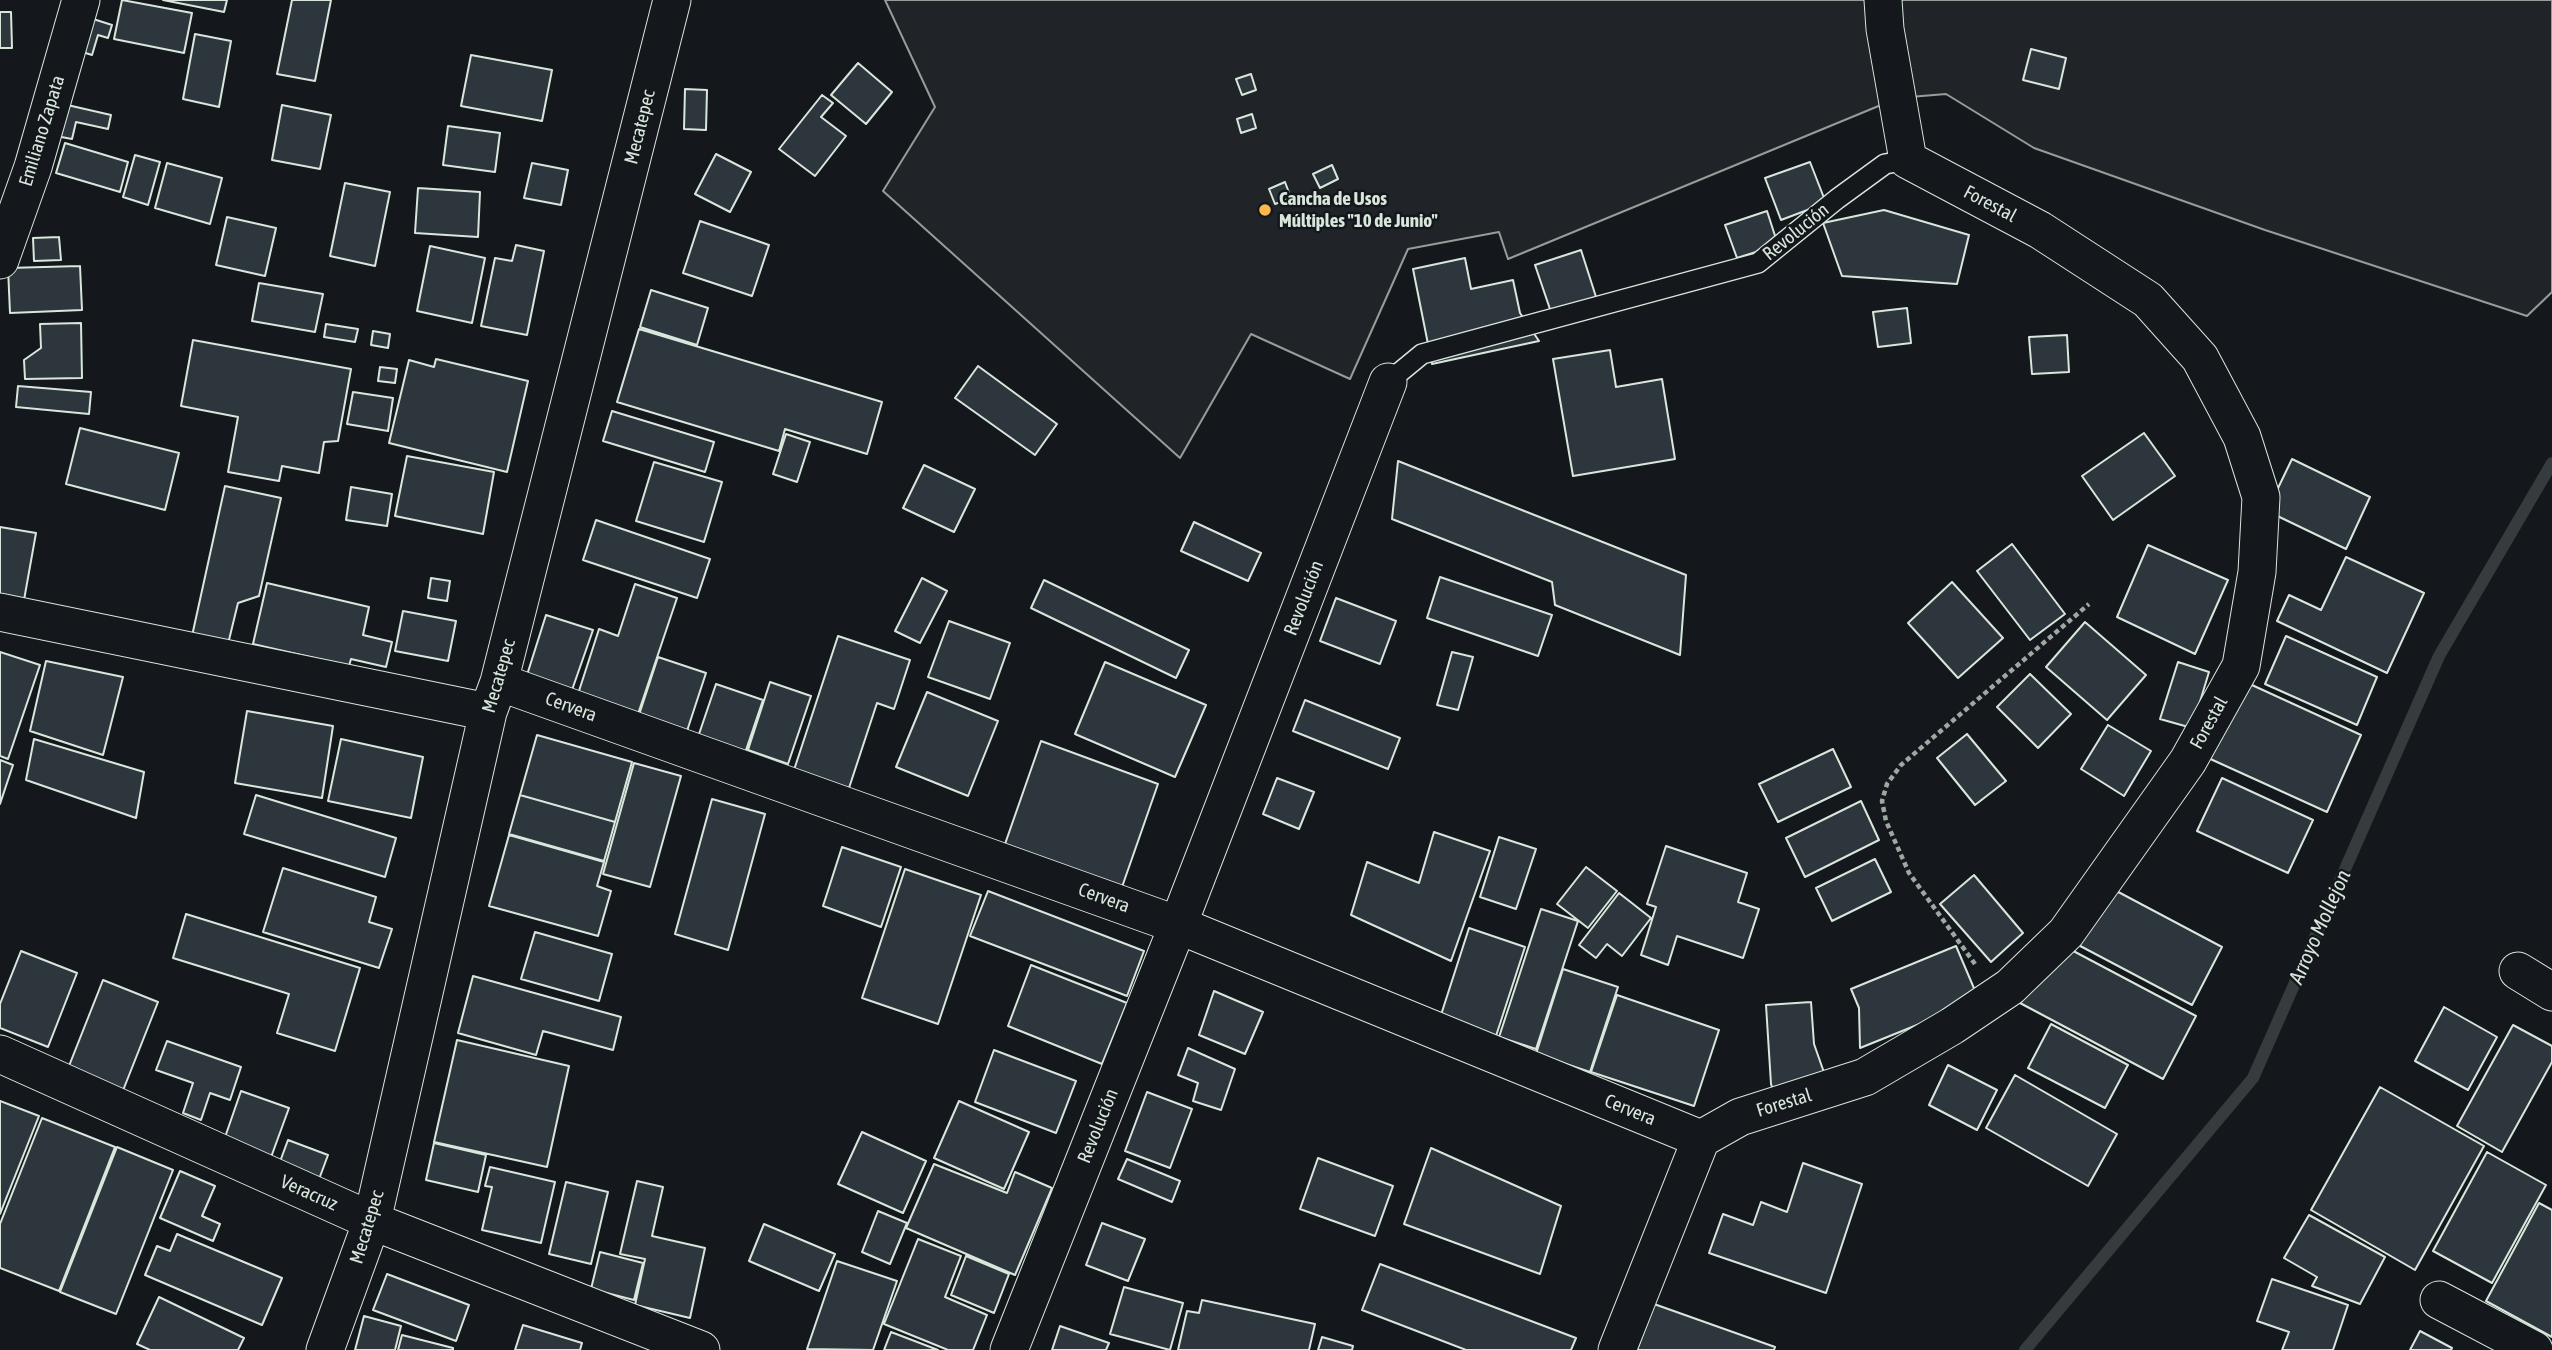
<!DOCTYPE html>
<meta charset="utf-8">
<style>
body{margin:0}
canvas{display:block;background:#14181c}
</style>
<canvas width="2552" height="1350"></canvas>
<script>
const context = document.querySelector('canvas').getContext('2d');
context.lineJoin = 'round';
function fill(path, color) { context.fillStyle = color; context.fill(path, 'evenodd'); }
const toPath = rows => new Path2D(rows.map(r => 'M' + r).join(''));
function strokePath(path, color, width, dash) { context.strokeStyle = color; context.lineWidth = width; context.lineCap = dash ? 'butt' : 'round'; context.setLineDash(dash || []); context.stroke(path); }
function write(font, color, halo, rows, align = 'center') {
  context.font = font + ' "Asap Condensed",sans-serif'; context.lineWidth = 5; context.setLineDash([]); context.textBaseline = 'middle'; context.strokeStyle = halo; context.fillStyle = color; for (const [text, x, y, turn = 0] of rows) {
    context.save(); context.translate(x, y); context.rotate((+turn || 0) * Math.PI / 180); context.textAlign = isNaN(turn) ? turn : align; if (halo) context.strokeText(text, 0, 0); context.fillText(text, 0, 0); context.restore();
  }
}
const green = toPath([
 [885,0,2552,0,2552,292,2527,316,2265,230,2034,148,1946,94,1898,98,1508,259,1499,232,1408,249,1350,379,1251,334,1180,458,883,191,935,107,885,0]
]);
fill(green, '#202428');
strokePath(green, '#939e99', 2);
strokePath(toPath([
 [2025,1350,2253,1078,2439,656,2552,463]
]), '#363b3e', 12);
const building = toPath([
 [122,0,192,13,184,53,114,39,122,0],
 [163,0,227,0,224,12,163,0],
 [292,0,331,0,315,81,277,74,292,0],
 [0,12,11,12,12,48,0,48,0,12],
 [90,18,112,25,108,38,98,35,92,55,79,51,90,18],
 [195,34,231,41,219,107,183,99,195,34],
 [2031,49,2066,58,2059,89,2023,80,2031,49],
 [471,55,552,70,542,121,461,106,471,55],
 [858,63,892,92,866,124,831,95,858,63],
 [1251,74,1256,90,1242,95,1236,79,1251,74],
 [685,89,707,90,706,130,684,129,685,89],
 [822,95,833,103,821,117,846,136,815,176,779,149,822,95],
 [63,104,111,115,108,129,76,122,72,139,56,136,63,104],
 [282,105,331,115,320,169,272,160,282,105],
 [1252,114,1256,128,1241,133,1237,119,1252,114],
 [448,126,500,133,495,172,443,165,448,126],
 [65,143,128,162,120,192,56,173,65,143],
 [716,154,751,172,730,212,695,194,716,154],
 [135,155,160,162,148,205,123,197,135,155],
 [1810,162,1826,203,1781,220,1765,178,1810,162],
 [167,163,222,178,210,224,155,208,167,163],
 [532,163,568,170,561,205,524,198,532,163],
 [1332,165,1338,179,1320,188,1313,174,1332,165],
 [1285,182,1291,198,1275,204,1269,189,1285,182],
 [345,183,390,192,375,266,330,256,345,183],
 [418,188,480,192,478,237,415,233,418,188],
 [1884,210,1969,235,1957,284,1842,276,1823,223,1884,210],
 [1767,211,1778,245,1737,258,1725,225,1767,211],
 [227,217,276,228,265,276,216,265,227,217],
 [700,221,769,245,752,296,683,273,700,221],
 [59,237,61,260,34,261,33,238,59,237],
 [516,245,544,251,527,335,481,326,495,258,512,261,516,245],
 [430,246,485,258,472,323,417,311,430,246],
 [1581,250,1597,300,1552,315,1535,265,1581,250],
 [1465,258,1471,289,1513,280,1520,313,1539,341,1432,364,1413,269,1465,258],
 [80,266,82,310,10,313,8,268,80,266],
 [259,283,323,294,315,332,252,321,259,283],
 [651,290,708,308,697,345,640,327,651,290],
 [1907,308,1911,343,1878,347,1873,312,1907,308],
 [81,323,82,378,25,379,24,360,41,348,40,324,81,323],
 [326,324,358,329,355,342,324,337,326,324],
 [639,329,882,402,867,454,785,429,779,451,617,402,639,329],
 [373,331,390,334,388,348,371,345,373,331],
 [2067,335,2069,372,2032,374,2029,337,2067,335],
 [193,340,351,369,338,441,324,442,319,473,282,466,279,481,228,472,238,417,181,406,193,340],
 [1610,350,1616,387,1662,379,1675,459,1573,476,1553,359,1610,350],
 [436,359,528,381,507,472,389,443,409,360,434,367,436,359],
 [978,366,1057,424,1035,455,955,398,978,366],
 [380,367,397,369,395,383,378,381,380,367],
 [18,386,91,392,89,414,16,407,18,386],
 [353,392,393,398,388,431,347,424,353,392],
 [612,411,714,442,705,472,603,441,612,411],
 [80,428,179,453,165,510,66,484,80,428],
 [2144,433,2175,476,2113,520,2082,476,2144,433],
 [786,434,810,442,797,482,773,474,786,434],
 [407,456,494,472,483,534,395,516,407,456],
 [2292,459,2370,497,2346,549,2267,511,2292,459],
 [1398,461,1686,575,1680,655,1555,605,1552,582,1392,519,1398,461],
 [654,462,722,482,704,542,636,521,654,462],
 [924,465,975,489,954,532,903,508,924,465],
 [225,486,281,498,259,596,238,603,228,644,192,636,225,486],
 [351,487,392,494,387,526,346,520,351,487],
 [596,520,710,559,697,598,583,560,596,520],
 [1194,522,1261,553,1248,581,1181,551,1194,522],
 [0,527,36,533,24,600,0,596,0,527],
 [2012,544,2065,614,2030,640,1977,571,2012,544],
 [2148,545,2228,580,2195,654,2117,617,2148,545],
 [2346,557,2424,593,2387,673,2277,621,2289,595,2321,610,2346,557],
 [1440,577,1552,615,1538,656,1427,618,1440,577],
 [431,578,450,581,447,601,428,598,431,578],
 [922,578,947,591,920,643,895,631,922,578],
 [1044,580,1189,650,1176,678,1031,608,1044,580],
 [1952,582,2003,638,1958,678,1908,623,1952,582],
 [267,583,369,607,363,635,392,642,386,667,351,659,349,666,253,644,267,583],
 [635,584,677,598,638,714,578,694,599,629,618,636,635,584],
 [1336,598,1396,621,1380,664,1320,641,1336,598],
 [403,611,456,621,448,661,395,651,403,611],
 [546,615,593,630,572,690,527,675,546,615],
 [949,621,1010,643,990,699,928,677,949,621],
 [2085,622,2146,675,2107,720,2046,667,2085,622],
 [838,636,910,660,894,709,877,703,848,791,793,773,838,636],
 [2286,636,2377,677,2357,725,2265,684,2286,636],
 [0,652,40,665,8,759,0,756,0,652],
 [1452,652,1473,657,1458,710,1437,705,1452,652],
 [658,657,706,673,687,731,639,715,658,657],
 [46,661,123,677,103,755,30,731,46,661],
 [1105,662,1206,705,1175,777,1075,734,1105,662],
 [2178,662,2209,672,2192,728,2160,719,2178,662],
 [2030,674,2071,714,2038,748,1997,707,2030,674],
 [2241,680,2361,735,2327,812,2206,757,2241,680],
 [770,682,811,696,788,764,748,750,770,682],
 [716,684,763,700,744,756,697,740,716,684],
 [927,692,998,721,968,796,896,767,927,692],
 [1305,700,1400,738,1388,769,1293,731,1305,700],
 [247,711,333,726,322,798,235,783,247,711],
 [2108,725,2151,751,2124,796,2081,769,2108,725],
 [1967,734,2006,781,1975,805,1937,758,1967,734],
 [537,735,632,762,615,822,520,795,537,735],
 [34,739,144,772,136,818,26,780,34,739],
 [341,739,423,757,411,818,328,801,341,739],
 [1041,741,1158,784,1122,887,1005,844,1041,741],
 [1833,749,1851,787,1778,822,1759,784,1833,749],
 [0,760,13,765,0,804,0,760],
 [634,763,681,776,650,887,603,874,634,763],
 [1277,778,1314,792,1299,829,1263,814,1277,778],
 [2222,778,2313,820,2288,873,2197,831,2222,778],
 [256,795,396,838,385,877,244,834,256,795],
 [520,795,615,822,604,861,509,834,520,795],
 [712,799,765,814,728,950,675,934,712,799],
 [1861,801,1879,840,1805,877,1786,838,1861,801],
 [1434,832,1490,851,1451,961,1351,915,1367,862,1419,883,1434,832],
 [509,835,604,862,597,886,611,891,598,936,489,906,509,835],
 [1499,837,1536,849,1516,909,1480,897,1499,837],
 [1666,846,1747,873,1738,902,1759,909,1743,958,1677,936,1668,965,1641,955,1656,907,1647,904,1666,846],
 [842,847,901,867,881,927,823,906,842,847],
 [1875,859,1891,892,1832,921,1816,888,1875,859],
 [1586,867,1617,891,1588,928,1557,904,1586,867],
 [283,868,376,897,369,922,392,929,379,968,263,932,283,868],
 [905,869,981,895,938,1024,862,998,905,869],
 [1974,875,2023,933,1991,962,1940,904,1974,875],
 [2107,886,2222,947,2192,1005,2067,939,2107,886],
 [988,891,1144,951,1127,996,970,936,988,891],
 [1619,893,1651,918,1622,956,1607,944,1596,958,1579,945,1619,893],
 [1541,909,1578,921,1536,1049,1499,1037,1541,909],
 [186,914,360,968,335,1051,277,1033,289,994,173,958,186,914],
 [1469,928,1525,947,1496,1036,1440,1018,1469,928],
 [535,932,612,954,599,1001,521,979,535,932],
 [2062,945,2196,1016,2163,1079,2020,1003,2062,945],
 [1956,946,1979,1000,1860,1048,1859,1008,1851,989,1956,946],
 [21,951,77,973,48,1047,0,1028,0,1004,21,951],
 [1031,965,1127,1003,1102,1064,1008,1026,1031,965],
 [1563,969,1618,987,1590,1072,1536,1054,1563,969],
 [473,976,621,1017,613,1050,543,1031,536,1055,458,1033,473,976],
 [103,980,158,1002,122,1093,67,1071,103,980],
 [1214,991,1263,1012,1245,1054,1199,1035,1214,991],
 [1617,995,1719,1030,1694,1106,1591,1072,1617,995],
 [1811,1002,1814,1044,1827,1081,1776,1099,1771,1084,1766,1005,1811,1002],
 [2444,1007,2497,1037,2468,1090,2415,1061,2444,1007],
 [2051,1024,2128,1065,2105,1108,2028,1068,2051,1024],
 [2513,1025,2552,1046,2552,1062,2502,1152,2457,1126,2513,1025],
 [457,1040,569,1066,547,1167,434,1142,457,1040],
 [167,1041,241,1067,230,1100,210,1093,201,1120,183,1113,193,1083,156,1070,167,1041],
 [1188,1048,1235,1069,1221,1110,1193,1101,1198,1083,1178,1075,1188,1048],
 [994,1050,1076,1081,1056,1133,975,1102,994,1050],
 [1948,1065,1997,1090,1977,1130,1929,1105,1948,1065],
 [2015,1075,2117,1134,2088,1186,1986,1128,2015,1075],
 [2380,1087,2484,1146,2415,1270,2311,1210,2380,1087],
 [241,1091,289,1108,270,1160,223,1143,241,1091],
 [1147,1092,1192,1109,1170,1168,1125,1151,1147,1092],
 [0,1101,39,1116,0,1214,0,1101],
 [959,1101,1029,1132,1004,1189,934,1158,959,1101],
 [42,1118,115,1147,59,1291,0,1268,0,1224,42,1118],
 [862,1132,926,1161,903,1213,838,1184,862,1132],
 [288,1140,328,1155,318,1182,278,1167,288,1140],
 [434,1143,486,1155,478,1192,426,1180,434,1143],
 [117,1147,173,1170,116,1314,60,1292,117,1147],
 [1431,1148,1561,1206,1540,1274,1404,1224,1431,1148],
 [2487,1152,2546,1185,2492,1283,2433,1251,2487,1152],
 [1318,1158,1393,1186,1375,1236,1300,1209,1318,1158],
 [1127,1159,1180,1181,1172,1202,1118,1179,1127,1159],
 [1803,1163,1862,1184,1826,1293,1709,1253,1723,1214,1753,1225,1761,1202,1787,1212,1803,1163],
 [934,1164,1007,1193,1015,1172,1052,1188,1015,1275,906,1228,934,1164],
 [490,1167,555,1182,541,1243,482,1230,492,1187,485,1186,490,1167],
 [180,1171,215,1186,202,1216,220,1224,213,1241,160,1218,180,1171],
 [637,1181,663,1187,652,1236,705,1248,690,1318,635,1305,645,1259,620,1254,637,1181],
 [566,1182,608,1192,591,1264,549,1254,566,1182],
 [2539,1203,2552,1210,2552,1337,2486,1301,2539,1203],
 [878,1211,907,1223,890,1264,862,1252,878,1211],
 [2309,1215,2385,1257,2360,1304,2312,1286,2317,1277,2284,1258,2309,1215],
 [1102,1223,1145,1239,1128,1281,1086,1265,1102,1223],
 [764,1224,835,1254,819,1291,749,1261,764,1224],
 [177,1234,282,1278,262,1325,145,1275,157,1246,170,1251,177,1234],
 [918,1239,961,1256,945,1297,987,1315,973,1350,948,1350,884,1324,918,1239],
 [600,1252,643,1263,634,1300,591,1289,600,1252],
 [966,1256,1009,1274,994,1313,951,1295,966,1256],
 [837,1261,897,1281,873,1350,807,1349,837,1261],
 [1380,1264,1576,1338,1571,1350,1466,1350,1362,1310,1380,1264],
 [387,1274,469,1305,456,1341,373,1310,387,1274],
 [2272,1279,2348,1305,2333,1350,2282,1350,2289,1332,2257,1321,2272,1279],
 [1124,1287,1183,1303,1170,1350,1110,1334,1124,1287],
 [159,1297,244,1338,238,1350,150,1350,137,1344,159,1297],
 [1202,1300,1315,1324,1309,1350,1178,1350,1187,1311,1199,1313,1202,1300],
 [1654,1304,1775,1347,1774,1350,1637,1350,1654,1304],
 [364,1316,401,1326,395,1350,355,1350,364,1316],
 [523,1325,582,1343,580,1350,515,1350,523,1325],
 [1060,1326,1109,1343,1106,1350,1052,1350,1060,1326],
 [2420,1331,2452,1348,2451,1350,2410,1350,2420,1331],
 [891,1332,938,1350,884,1350,891,1332],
 [402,1335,453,1348,453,1350,398,1350,402,1335],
 [1322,1337,1353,1346,1352,1350,1318,1350,1322,1337]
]);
fill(building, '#2c363c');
strokePath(building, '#d8e6dc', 2);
const lane = toPath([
 [1388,382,1422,354,1758,263,1837,199,1885,164,1908,160]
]);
const street = toPath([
 [0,260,33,167,81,0],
 [0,612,488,712],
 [499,682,1178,925,1701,1139],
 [2518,971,2552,992],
 [0,1054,372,1221,701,1350],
 [2439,1300,2534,1350],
 [325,1350,372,1221,488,712,499,682,672,0],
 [1009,1350,1178,925,1388,382],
 [1617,1350,1701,1139,1740,1117,1865,1077,1952,1026,2010,987,2066,933,2188,761,2241,666,2257,572,2261,497,2242,437,2200,358,2148,300,2040,230,1908,160,1885,29,1883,0]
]);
strokePath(lane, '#d8e6dc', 22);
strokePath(street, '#d8e6dc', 39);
strokePath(toPath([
 [1975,964,1909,873,1886,821,1882,801,1887,784,1901,765,2089,604]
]), '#9da8a2', 4.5, [5, 3.5]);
strokePath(lane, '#14181c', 19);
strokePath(street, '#14181c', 37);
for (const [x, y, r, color] of [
 [1265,210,7,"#ffb74d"]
]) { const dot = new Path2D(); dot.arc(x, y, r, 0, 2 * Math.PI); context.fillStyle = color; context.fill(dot); strokePath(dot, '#14181c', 2.5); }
write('19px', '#d8e6dc', '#14181c', [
 ["Mecatepec",640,127,-76],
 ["Emiliano Zapata",42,131,-73],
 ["Forestal",1990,204,28],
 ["Revolución",1796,232,-39],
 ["Revolución",1304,598,-69],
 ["Mecatepec",499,676,-74],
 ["Cervera",571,707,20],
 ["Forestal",2209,723,-61],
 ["Cervera",1104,898,20],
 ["Forestal",1784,1103,-17],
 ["Cervera",1630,1110,22],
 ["Revolución",1098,1126,-68],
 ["Veracruz",309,1193,24],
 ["Mecatepec",367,1227,-73]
]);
write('bold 19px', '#d8e6dc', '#14181c', [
 ["Cancha de Usos",1279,199],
 ["Múltiples \"10 de Junio\"",1279,221]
], 'left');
write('italic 21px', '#d8e6dc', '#14181c', [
 ["Arroyo Mollejon",2320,927,-66]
]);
</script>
